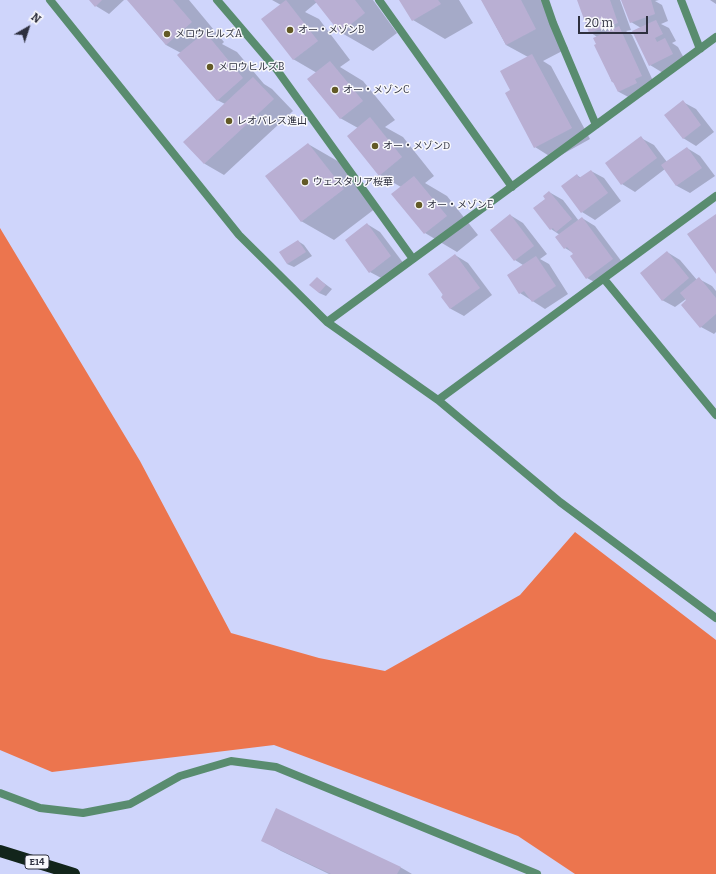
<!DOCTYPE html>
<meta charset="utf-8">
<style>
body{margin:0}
#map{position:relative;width:716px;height:874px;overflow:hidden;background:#cfd5fb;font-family:Bitter,serif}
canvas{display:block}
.north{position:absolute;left:8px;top:8px;width:40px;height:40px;-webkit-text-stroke:3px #f8f8fc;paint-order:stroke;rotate:39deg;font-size:11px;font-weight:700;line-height:16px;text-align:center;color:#2e303f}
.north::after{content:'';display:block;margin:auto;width:14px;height:18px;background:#2e303f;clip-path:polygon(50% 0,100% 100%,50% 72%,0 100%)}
.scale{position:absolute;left:578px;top:16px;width:70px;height:18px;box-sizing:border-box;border:2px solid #2e303f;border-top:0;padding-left:5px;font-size:12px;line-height:14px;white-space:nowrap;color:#2e303f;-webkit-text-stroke:3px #f8f8fc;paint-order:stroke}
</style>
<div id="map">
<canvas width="716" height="874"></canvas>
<div class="north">N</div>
<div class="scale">20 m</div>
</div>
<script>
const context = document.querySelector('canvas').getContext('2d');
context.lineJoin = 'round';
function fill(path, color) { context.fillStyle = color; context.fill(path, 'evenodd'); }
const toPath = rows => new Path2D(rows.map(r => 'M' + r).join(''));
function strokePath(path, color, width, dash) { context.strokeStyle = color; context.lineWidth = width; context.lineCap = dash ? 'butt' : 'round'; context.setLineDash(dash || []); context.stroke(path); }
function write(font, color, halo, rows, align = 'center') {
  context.font = font + ' Bitter,"Noto Sans JP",serif'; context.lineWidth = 3; context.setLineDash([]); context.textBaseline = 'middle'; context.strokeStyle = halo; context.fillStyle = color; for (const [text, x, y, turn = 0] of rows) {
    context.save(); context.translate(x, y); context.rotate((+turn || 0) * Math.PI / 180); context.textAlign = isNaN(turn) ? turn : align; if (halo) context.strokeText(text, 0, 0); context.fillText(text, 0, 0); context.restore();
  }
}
fill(toPath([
 [0,228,140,461,231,633,319,658,385,671,520,595,575,532,716,640,716,874,575,874,518,836,274,745,52,772,0,750]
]), '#ec754e');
fill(toPath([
 [90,0,124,0,109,14,96,6],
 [128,0,189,0,224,42,222,44,237,52,264,84,272,89,293,111,224,175,205,164,185,142,225,104,217,100,181,53,166,45],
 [272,0,373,0,397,33,373,51,340,32,317,2,305,12,319,19,350,60,340,67,363,81,395,120,385,127,403,137,434,176,425,183,447,196,478,235,457,252,425,233,401,187,380,175,358,128,340,118,317,73,293,59,281,5],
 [400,0,459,0,473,23,445,39,413,20],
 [482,0,542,0,568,48,543,61,551,66,590,139,554,159,535,147,511,91,528,57,506,45],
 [578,0,620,0,631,30,626,31,632,35,654,83,647,86,650,91,632,99,619,92,615,83,612,82,597,44,597,37,590,32],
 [622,0,659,0,655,1,662,5,668,21,661,24,669,28,676,41,672,43,678,47,686,62,663,73,650,65,641,28,631,22],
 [710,0,716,0,716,4],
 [683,102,696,109,714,132,696,146,683,138],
 [641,138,654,145,667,162,687,148,700,156,715,176,690,193,677,186,665,169,635,192,622,184,606,163],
 [308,144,341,163,376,208,334,240,301,221],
 [591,171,604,178,621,201,595,220,582,212,577,175,581,178],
 [549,192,563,200,579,221,582,218,595,226,625,266,600,285,587,278,575,254,565,248,560,235,551,229,534,208,546,199],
 [510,215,523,223,547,254,540,259,549,264,568,294,545,309,520,293,523,265,515,260,491,230],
 [367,224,380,232,404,264,383,279,370,272],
 [298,241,304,245,312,256,294,267,287,264],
 [667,252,680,260,697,280,699,279,712,286,716,291,716,332,714,334,701,327,686,299,675,307,662,300],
 [455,255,468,263,492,295,464,316,451,309,442,297],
 [317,278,332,289,326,296,319,293],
 [262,840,400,867,412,874,329,874,281,851]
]), '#0003');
fill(toPath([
 [89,0,102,0,95,7],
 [127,0,173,0,192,22,166,45],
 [286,0,318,41,293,60,261,19],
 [314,0,355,0,365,13,340,33],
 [399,0,438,0,441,4,412,21],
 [481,0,521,0,536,29,506,45],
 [577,0,610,0,618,23,589,33],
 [621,0,651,0,655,14,630,23],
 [656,20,663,34,655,38,657,42,665,38,673,54,649,66,632,31],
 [619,26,642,76,635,79,637,83,618,92,613,82,612,82,594,45,596,44,593,38],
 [205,32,243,78,217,101,177,55],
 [532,54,572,128,534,148,505,93,510,90,500,71],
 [330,61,363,101,340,119,307,79],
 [253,77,274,99,204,164,183,142],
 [683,100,701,125,683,139,664,115],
 [370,117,402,157,379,176,347,136],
 [641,136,657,158,621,185,605,163],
 [308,143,344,189,301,222,265,176],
 [687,147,702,168,676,186,661,165],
 [591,170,608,193,581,213,561,186,577,174,579,178],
 [414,176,447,216,424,234,391,194],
 [549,191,572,219,556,232,553,228,550,230,533,208,545,199,543,196],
 [510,214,534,246,514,261,490,230],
 [716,214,716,274,687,234],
 [582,217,613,259,586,279,570,256,573,254,567,247,564,249,555,237],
 [367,223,391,256,369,273,345,240],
 [298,240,306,252,287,264,279,252],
 [667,251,689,278,662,301,640,273],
 [455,254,480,288,450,309,441,297,443,295,428,274],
 [536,256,556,286,532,302,524,291,519,294,507,275],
 [317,277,326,285,319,293,309,285],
 [699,277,716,298,716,314,700,328,681,305,686,300,680,293],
 [276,808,401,867,397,874,331,874,261,841]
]), '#b9afd3');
strokePath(toPath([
 [50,0,239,235,327,322,438,400,560,502,716,618],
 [217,0,277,70,413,259],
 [379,0,512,187],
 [545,0,553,23,596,125],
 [681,0,700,49],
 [604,279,716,415],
 [327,322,716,37],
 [438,400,716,196],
 [0,793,40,808,83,813,130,804,180,776,231,761,276,767,537,874]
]), '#598c6f', 8);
strokePath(toPath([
 [0,851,74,874]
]), '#12251b', 12);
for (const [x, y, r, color] of [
 [290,30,4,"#635a26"],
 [167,34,4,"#635a26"],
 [210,67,4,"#635a26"],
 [335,90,4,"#635a26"],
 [229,121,4,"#635a26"],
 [375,146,4,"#635a26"],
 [305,182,4,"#635a26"],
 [419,205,4,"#635a26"]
]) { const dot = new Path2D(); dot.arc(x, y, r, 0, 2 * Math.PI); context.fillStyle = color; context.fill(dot); strokePath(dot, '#f8f8fc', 1.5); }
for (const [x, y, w] of [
 [37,862,24]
]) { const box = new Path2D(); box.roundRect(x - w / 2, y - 7, w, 14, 3); context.fillStyle = '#f8f8fc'; context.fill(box); strokePath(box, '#2e303f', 1); }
write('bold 9px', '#2e303f', null, [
 ["E14",37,862]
]);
write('10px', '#2e303f', '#f8f8fc', [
 ["オー・メゾンB",298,30],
 ["メロウヒルズA",175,34],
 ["メロウヒルズB",218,67],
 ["オー・メゾンC",343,90],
 ["レオパレス進山",237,121],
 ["オー・メゾンD",383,146],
 ["ウェスタリア桜華",313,182],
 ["オー・メゾンE",427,205]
], 'left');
</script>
